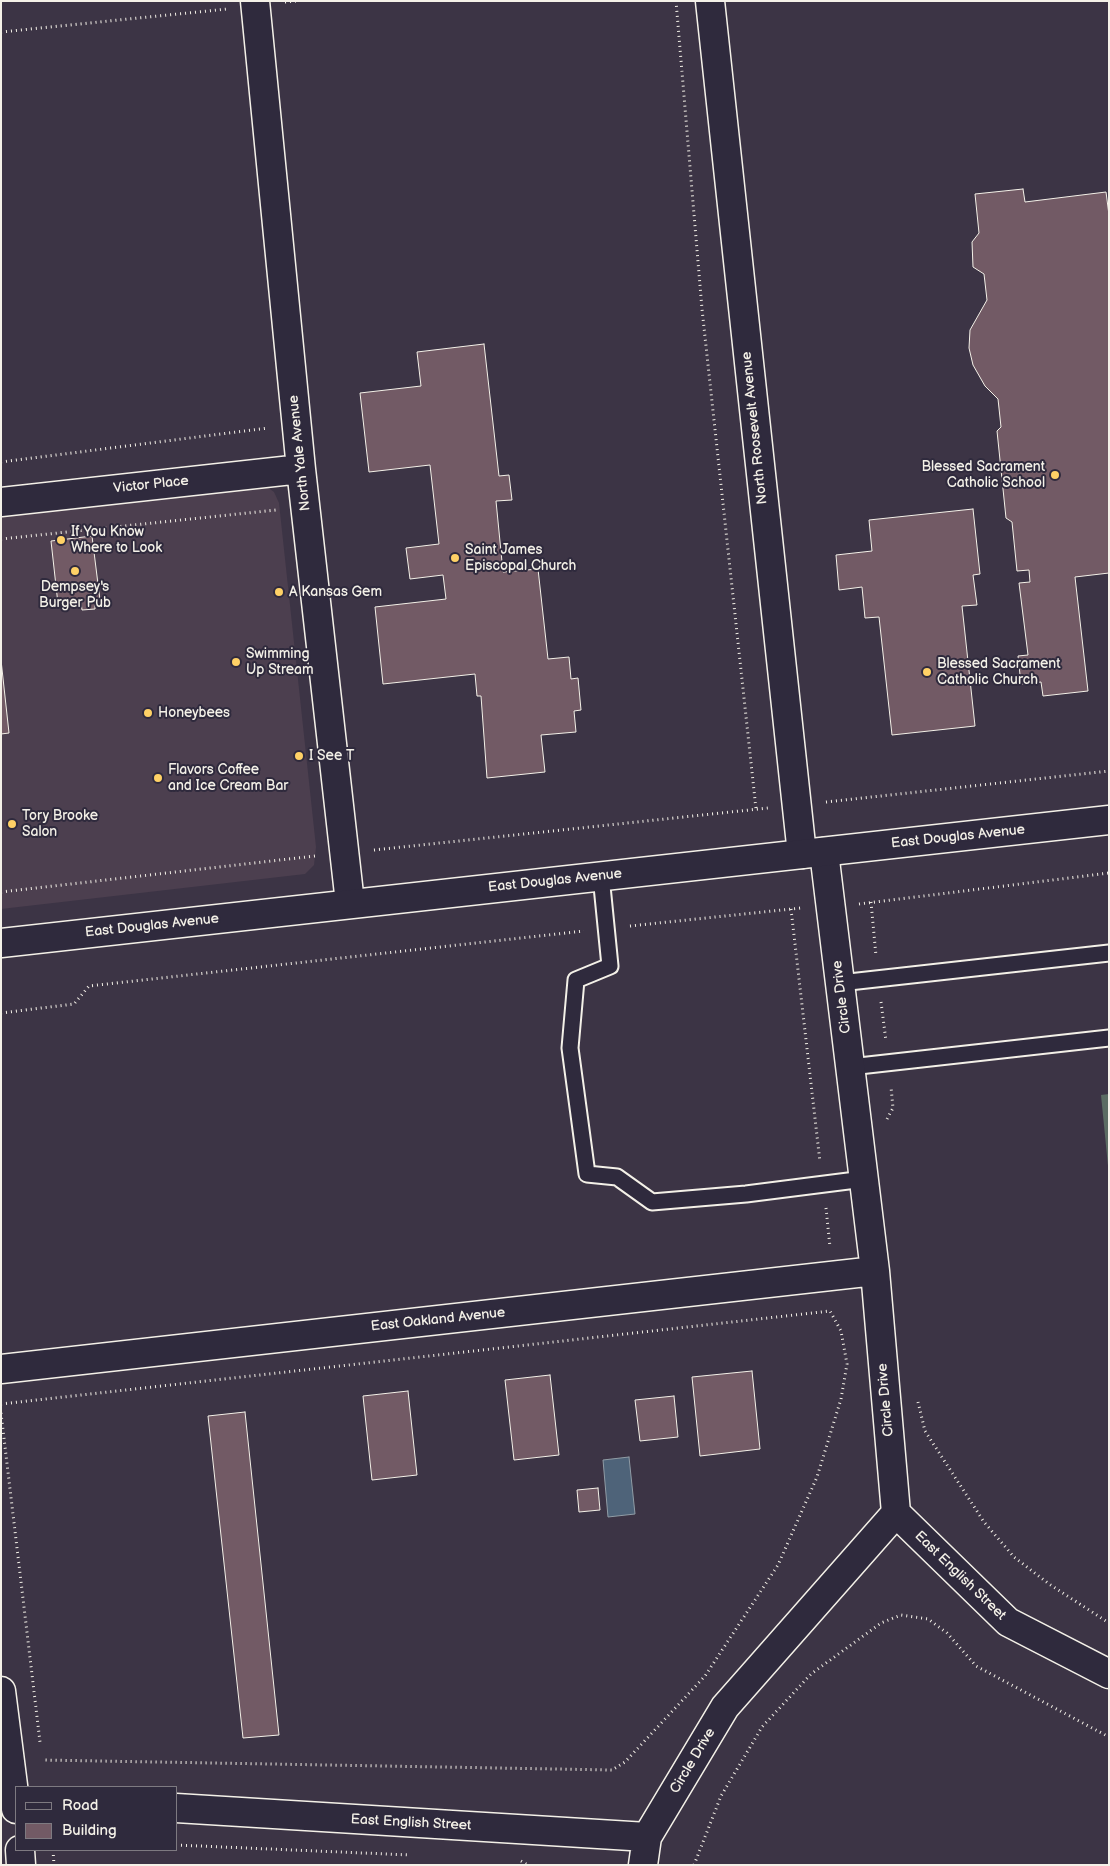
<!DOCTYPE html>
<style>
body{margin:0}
#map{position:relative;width:1110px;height:1866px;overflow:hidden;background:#3c3445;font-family:"Balsamiq Sans",sans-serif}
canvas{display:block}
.frame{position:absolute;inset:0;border:2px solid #f4f1e8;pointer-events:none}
.legend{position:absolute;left:15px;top:1786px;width:162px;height:65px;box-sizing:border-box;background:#2f2a3d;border:1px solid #7e7a81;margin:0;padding:6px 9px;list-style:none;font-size:15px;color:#f4f1e8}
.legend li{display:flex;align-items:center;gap:10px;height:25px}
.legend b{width:25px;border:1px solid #7e7a81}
</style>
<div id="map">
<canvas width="1110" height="1866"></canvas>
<div class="frame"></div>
<ul class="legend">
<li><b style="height:6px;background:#2f2a3d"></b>Road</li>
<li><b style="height:14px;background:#725a65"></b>Building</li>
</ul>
</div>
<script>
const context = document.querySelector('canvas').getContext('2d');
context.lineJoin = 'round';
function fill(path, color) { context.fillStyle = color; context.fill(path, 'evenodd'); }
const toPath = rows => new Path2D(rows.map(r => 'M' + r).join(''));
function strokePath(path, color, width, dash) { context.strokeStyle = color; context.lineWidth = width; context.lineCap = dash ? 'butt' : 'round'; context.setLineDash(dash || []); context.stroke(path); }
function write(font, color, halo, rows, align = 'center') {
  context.font = font + ' "Balsamiq Sans",sans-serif'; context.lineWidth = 4; context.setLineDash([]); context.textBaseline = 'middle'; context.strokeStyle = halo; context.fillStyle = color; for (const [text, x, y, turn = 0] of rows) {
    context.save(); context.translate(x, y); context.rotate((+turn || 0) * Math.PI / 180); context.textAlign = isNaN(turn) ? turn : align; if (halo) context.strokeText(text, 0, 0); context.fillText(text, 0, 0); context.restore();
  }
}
fill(toPath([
 [263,484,274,492,279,503,316,847,314,865,305,874,1,909,1,514]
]), '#4c3f4f');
fill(toPath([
 [1109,1094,1109,1176,1101,1095]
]), '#5b6c63');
const water = toPath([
 [629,1457,635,1514,608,1517,603,1460,629,1457]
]);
fill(water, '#4e6379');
strokePath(water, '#909ca5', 1);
const building = toPath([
 [1023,189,1025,202,1106,192,1109,215,1109,573,1075,577,1088,691,1043,696,1041,682,1021,684,1018,656,1028,655,1019,583,1030,582,1029,570,1017,571,1012,522,1006,518,997,431,1001,427,998,399,985,386,973,365,969,348,970,330,987,300,984,274,973,267,972,242,979,233,975,194,1023,189],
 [484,344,499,476,509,475,512,500,496,501,503,572,538,569,548,659,569,657,571,679,578,678,581,710,574,711,576,732,541,735,545,772,487,778,481,696,477,696,475,674,383,684,375,607,446,599,443,575,410,579,406,548,439,544,430,465,369,472,360,393,421,386,417,352,484,344],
 [973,509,980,574,973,575,977,605,962,606,975,726,892,735,879,617,865,618,862,587,839,590,836,555,872,551,869,520,973,509],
 [92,536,100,600,95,601,95,609,82,610,81,602,58,604,51,541,92,536],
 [1,660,9,733,1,734,1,660],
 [752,1371,760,1449,700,1456,692,1377,752,1371],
 [550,1375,559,1455,514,1460,505,1380,550,1375],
 [408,1391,417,1475,372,1480,363,1396,408,1391],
 [674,1396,678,1437,640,1441,635,1400,674,1396],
 [245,1412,279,1735,243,1738,208,1416,245,1412],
 [598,1488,600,1510,579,1512,577,1490,598,1488]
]);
fill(building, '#725a65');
strokePath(building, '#f4f1e8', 1);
const lane = toPath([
 [601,876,610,966,576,980,570,1048,587,1174,617,1177,652,1202,746,1194,864,1179],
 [840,983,1109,953],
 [850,1067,1109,1038]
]);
const street = toPath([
 [255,1,301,469,350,903],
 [710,1,802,854],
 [1,502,301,469],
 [1,1369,875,1271],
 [896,1513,1008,1622,1109,1674],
 [1,1691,16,1809],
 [176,1808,647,1837],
 [20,1850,21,1865],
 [643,1865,647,1837,725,1707,896,1513,875,1271,824,852]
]);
const secondary = toPath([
 [1,943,1109,820]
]);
strokePath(lane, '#f4f1e8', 19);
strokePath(street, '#f4f1e8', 31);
strokePath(secondary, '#f4f1e8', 31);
strokePath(toPath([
 [676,1,702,309,756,809],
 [285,2,297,1],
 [1,32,227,9],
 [1,462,268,428],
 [1,539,276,510],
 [826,802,1109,771],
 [374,850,768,808],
 [1,892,315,856],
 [871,902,876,956],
 [859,904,1109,873],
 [791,909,820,1162],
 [630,926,801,908],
 [881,1002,886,1041],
 [1,1013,74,1004,89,986,584,931],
 [887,1119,893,1108,891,1087],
 [826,1208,830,1247],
 [918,1402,925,1431,984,1522,1014,1557,1049,1584,1109,1623],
 [1,1404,830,1311,841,1331,847,1364,841,1399,817,1477,778,1565,705,1676,625,1762,612,1770,42,1760],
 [1,1413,40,1742],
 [176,1845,410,1855],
 [53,1850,54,1865],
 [521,1861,528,1865],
 [694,1865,721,1796,762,1727,811,1674,881,1623,901,1615,928,1619,947,1633,976,1666,1109,1737]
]), '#f4f1e8', 3, [1, 4]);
strokePath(lane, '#2f2a3d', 15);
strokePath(street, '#2f2a3d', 28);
strokePath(secondary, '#2f2a3d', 28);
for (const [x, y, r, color] of [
 [1055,475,5,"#ffd166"],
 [61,540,5,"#ffd166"],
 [455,558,5,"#ffd166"],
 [75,571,5,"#ffd166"],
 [279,592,5,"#ffd166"],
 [236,662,5,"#ffd166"],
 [927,672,5,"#ffd166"],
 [148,713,5,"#ffd166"],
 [299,756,5,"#ffd166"],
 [158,778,5,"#ffd166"],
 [12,824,5,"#ffd166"]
]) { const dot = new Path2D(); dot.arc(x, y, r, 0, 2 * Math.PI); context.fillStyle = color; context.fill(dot); strokePath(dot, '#2f2a3d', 2); }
write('14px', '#f4f1e8', '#2f2a3d', [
 ["North Roosevelt Avenue",755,428,-96],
 ["North Yale Avenue",300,453,-96],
 ["Victor Place",151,485,-6],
 ["East Douglas Avenue",958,837,-6],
 ["East Douglas Avenue",555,881,-6],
 ["East Douglas Avenue",152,926,-6],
 ["Circle Drive",842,997,-97],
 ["East Oakland Avenue",438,1320,-6],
 ["Circle Drive",886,1400,-95],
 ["East English Street",960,1576,44],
 ["Circle Drive",693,1761,-59],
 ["East English Street",411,1823,3]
]);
write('14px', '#f4f1e8', '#2f2a3d', [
 ["Blessed Sacrament",1045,467,"right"],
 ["Catholic School",1045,483,"right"],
 ["If You Know",71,532],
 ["Where to Look",71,548],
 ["Saint James",465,550],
 ["Episcopal Church",465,566],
 ["Dempsey's",75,587,"center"],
 ["Burger Pub",75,603,"center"],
 ["A Kansas Gem",289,592],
 ["Swimming",246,654],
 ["Up Stream",246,670],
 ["Blessed Sacrament",937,664],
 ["Catholic Church",937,680],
 ["Honeybees",158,713],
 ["I See T",309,756],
 ["Flavors Coffee",168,770],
 ["and Ice Cream Bar",168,786],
 ["Tory Brooke",22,816],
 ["Salon",22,832]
], 'left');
</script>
